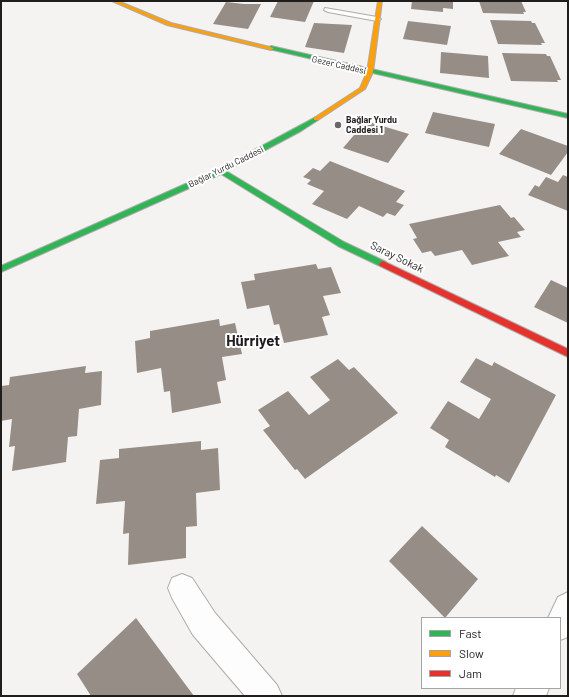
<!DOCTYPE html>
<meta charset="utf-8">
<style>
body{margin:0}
#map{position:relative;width:569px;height:697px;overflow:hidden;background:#f5f3f2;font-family:Barlow,sans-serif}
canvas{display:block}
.frame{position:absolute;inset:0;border:2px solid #1f1e1d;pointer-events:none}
.legend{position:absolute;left:421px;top:617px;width:140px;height:72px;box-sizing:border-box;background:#fff;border:1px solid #a5a5a5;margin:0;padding:5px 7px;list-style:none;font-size:12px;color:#1f1e1d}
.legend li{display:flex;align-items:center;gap:8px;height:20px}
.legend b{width:20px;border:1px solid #a5a5a5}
</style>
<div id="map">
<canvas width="569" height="697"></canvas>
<div class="frame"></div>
<ul class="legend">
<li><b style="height:5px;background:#30b455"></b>Fast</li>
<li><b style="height:5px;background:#ff9f0a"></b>Slow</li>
<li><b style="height:5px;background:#e5322d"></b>Jam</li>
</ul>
</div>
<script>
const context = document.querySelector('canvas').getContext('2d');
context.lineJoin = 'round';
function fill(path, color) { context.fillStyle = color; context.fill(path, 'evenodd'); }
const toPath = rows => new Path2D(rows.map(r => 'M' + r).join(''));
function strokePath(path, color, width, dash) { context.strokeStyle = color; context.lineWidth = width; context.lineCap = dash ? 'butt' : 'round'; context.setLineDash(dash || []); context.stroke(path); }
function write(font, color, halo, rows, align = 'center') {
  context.font = font + ' Barlow,sans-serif'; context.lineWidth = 4; context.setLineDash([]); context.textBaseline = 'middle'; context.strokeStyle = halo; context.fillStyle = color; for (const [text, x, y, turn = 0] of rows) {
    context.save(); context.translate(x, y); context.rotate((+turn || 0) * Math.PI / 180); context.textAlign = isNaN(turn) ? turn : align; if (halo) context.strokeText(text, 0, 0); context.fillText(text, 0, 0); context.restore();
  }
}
fill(toPath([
 [278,1,314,1,305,22,270,17],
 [412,1,453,1,453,9,443,8,443,12,411,9],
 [479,1,521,1,526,12,523,12,524,14,483,13],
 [226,2,244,4,261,4,248,29,213,24],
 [490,20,531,21,532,23,535,23,545,43,541,43,542,45,498,44],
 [408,21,451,26,447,45,403,39],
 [314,23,352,25,344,53,305,47],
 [441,52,488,56,489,78,440,73],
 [502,53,546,54,547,56,550,56,561,80,557,80,558,82,511,81],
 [433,112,495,124,489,147,425,133],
 [366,121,409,134,388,163,343,148],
 [521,129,568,146,568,152,551,175,499,154],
 [330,161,405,191,396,202,404,205,395,216,387,213,383,217,359,206,347,219,312,204,324,191,307,184,311,180,303,177,313,168,320,171],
 [563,175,568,177,568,211,528,195,535,185,539,187,546,177,558,182],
 [500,205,511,218,514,217,525,230,517,232,521,237,498,242,509,256,472,265,462,250,435,256,431,251,422,253,413,239,417,238,409,224],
 [316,264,318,269,331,267,341,293,323,296,330,315,322,317,328,335,284,343,279,324,274,325,269,305,247,309,241,282,255,280,254,274],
 [551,280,568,288,568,323,534,307],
 [219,319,220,326,235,323,242,354,222,357,226,380,217,382,221,403,172,413,170,391,164,392,161,368,137,373,135,341,150,338,150,331],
 [476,358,492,366,494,362,556,395,509,483,496,475,495,477,445,447,449,440,430,428,448,401,479,419,491,399,460,382],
 [338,359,349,370,354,367,398,413,305,479,297,469,295,470,263,430,270,426,258,410,288,391,309,415,330,400,310,377],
 [86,366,85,373,102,371,101,405,79,409,77,436,68,437,66,462,12,471,15,446,9,447,12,419,1,421,1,386,9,385,10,377],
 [201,441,201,450,218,448,220,490,196,493,197,526,186,527,186,558,128,565,129,533,123,534,125,501,96,504,100,460,119,458,119,449],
 [422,526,478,579,445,618,389,561],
 [136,618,194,696,91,696,77,674]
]), '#968e86');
const lane = toPath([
 [325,8,377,17,381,19,377,21,328,12,324,10,325,8]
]);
const street = toPath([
 [182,574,192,578,215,613,277,685,282,696,245,696,193,635,172,598,168,588,172,578,182,574],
 [568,592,568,637,560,640,560,618,548,618,558,597,568,592],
 [516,688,549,688,546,696,513,696,516,688]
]);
const fast = toPath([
 [271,46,568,114,568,118,269,49,268,48,271,46],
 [316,117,318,118,318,120,301,131,226,171,344,242,386,262,387,264,386,266,380,266,338,246,221,174,1,272,1,266,219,169,316,117]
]);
const slow = toPath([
 [112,1,118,1,171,23,274,48,271,50,167,25,112,1],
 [378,1,382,1,373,72,365,89,318,120,314,120,314,118,360,88,367,72,378,1]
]);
const jam = toPath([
 [383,261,568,349,568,357,380,266,379,264,383,261]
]);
strokePath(lane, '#aeacab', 2);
strokePath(street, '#aeacab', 2);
strokePath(fast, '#aeacab', 2);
strokePath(slow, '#aeacab', 2);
strokePath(jam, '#aeacab', 2);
fill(lane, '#fefdfd');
fill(street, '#fefdfd');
fill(fast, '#30b455');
fill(slow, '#ff9f0a');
fill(jam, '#e5322d');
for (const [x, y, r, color] of [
 [338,125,4,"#6a6968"]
]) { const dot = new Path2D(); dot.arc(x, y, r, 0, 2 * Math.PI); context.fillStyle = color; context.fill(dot); strokePath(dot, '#fff', 1.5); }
write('9px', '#1f1e1d', '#fff', [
 ["Gezer Caddesi",339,65,13],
 ["Bağlar Yurdu Caddesi",226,167,-26]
]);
write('bold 9px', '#1f1e1d', '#fff', [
 ["Bağlar Yurdu",346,120],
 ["Caddesi 1",346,130]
], 'left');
write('11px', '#1f1e1d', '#fff', [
 ["Saray Sokak",397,257,26]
]);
write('bold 15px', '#1f1e1d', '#fff', [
 ["Hürriyet",253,341]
]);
</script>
